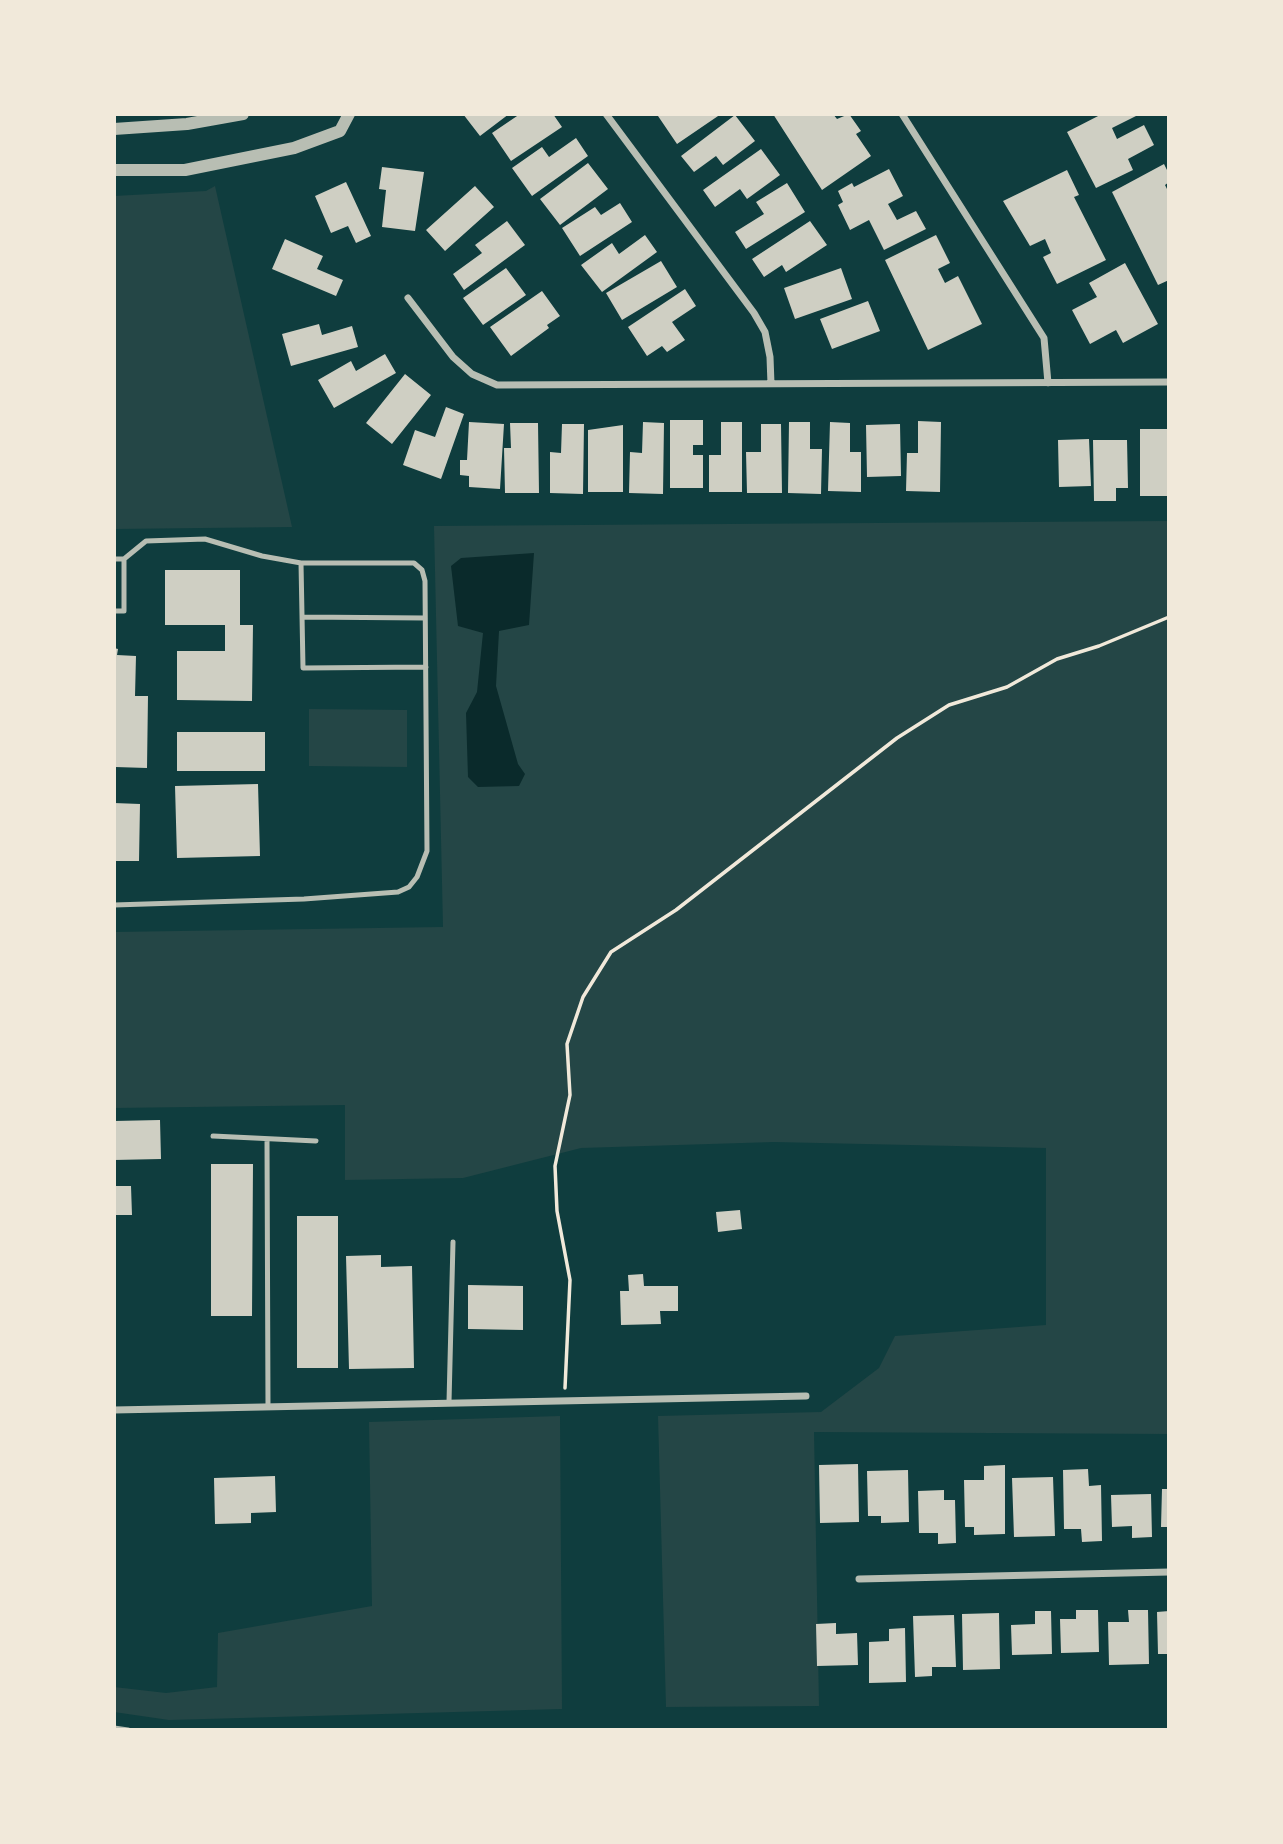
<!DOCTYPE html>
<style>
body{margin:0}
#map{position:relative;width:1283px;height:1844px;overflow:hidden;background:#0f3d3e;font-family:Inter,sans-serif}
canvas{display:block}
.frame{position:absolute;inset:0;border:116px solid #f1e9da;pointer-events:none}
</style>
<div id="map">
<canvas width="1283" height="1844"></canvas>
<div class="frame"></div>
</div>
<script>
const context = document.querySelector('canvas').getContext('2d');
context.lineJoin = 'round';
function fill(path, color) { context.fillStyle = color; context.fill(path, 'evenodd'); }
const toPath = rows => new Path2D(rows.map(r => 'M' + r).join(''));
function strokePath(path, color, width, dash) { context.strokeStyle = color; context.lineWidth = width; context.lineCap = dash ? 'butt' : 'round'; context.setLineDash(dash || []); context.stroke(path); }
fill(toPath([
 [215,186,292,527,114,529,114,196,206,191],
 [1169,521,1169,1434,814,1432,819,1706,666,1707,658,1416,821,1412,879,1368,895,1336,1046,1325,1046,1148,774,1142,581,1148,463,1178,345,1180,345,1105,114,1108,114,932,443,927,434,526],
 [309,709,407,710,407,767,309,766],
 [560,1416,562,1709,169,1720,114,1712,114,1687,166,1693,217,1687,218,1633,372,1606,369,1422]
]), '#244646');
fill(toPath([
 [534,553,529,625,499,631,496,686,518,764,525,774,519,786,478,787,468,777,466,713,477,692,483,633,458,626,451,566,461,558]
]), '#0a2a2b');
fill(toPath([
 [463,114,509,114,480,136],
 [520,114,553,114,562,127,511,161,492,133],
 [662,114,721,114,677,144,658,116],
 [773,114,833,114,837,119,849,114,861,131,856,134,871,156,822,190],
 [1102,114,1140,114,1112,128,1117,139,1144,125,1154,145,1128,159,1133,170,1096,188,1067,132],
 [735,115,755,141,723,165,716,156,694,172,681,156],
 [576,138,588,156,532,196,512,168,542,147,549,157],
 [761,149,780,175,747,199,740,189,715,207,703,190],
 [588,163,608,189,560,225,540,199],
 [1164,164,1169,174,1169,182,1165,185,1169,193,1169,280,1158,285,1112,192],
 [382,167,424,172,415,231,382,227,386,190,379,189],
 [889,169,903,196,888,204,897,220,916,211,926,229,884,250,869,220,850,230,838,205,843,202,838,191,852,183,854,187],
 [1067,170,1079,195,1074,197,1106,260,1057,284,1043,257,1051,253,1045,239,1030,246,1003,201],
 [346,182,371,236,356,243,348,226,331,233,315,196],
 [787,183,805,212,746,249,735,232,764,214,756,202],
 [475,186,494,207,445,251,426,230],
 [620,203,632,222,580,256,562,228,595,207,601,215],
 [507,221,525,245,464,290,453,274,482,253,475,245],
 [810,221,827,245,786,272,782,265,764,277,752,259],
 [645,235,657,252,602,292,581,265,612,243,619,254],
 [936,235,950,263,938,269,945,283,958,276,982,324,928,350,885,260],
 [285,239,323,256,317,269,343,280,336,296,272,269],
 [661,261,677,287,622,320,606,293],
 [1125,263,1158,324,1123,343,1116,330,1090,344,1072,310,1097,297,1089,283],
 [506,268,526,295,483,325,463,298],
 [841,268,852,299,795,319,784,288],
 [685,289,696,306,672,322,685,340,667,352,662,346,647,356,628,327],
 [542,291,560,316,547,325,549,328,511,356,490,327],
 [868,301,880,331,832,349,820,319],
 [319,324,322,335,352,326,358,347,291,366,282,334],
 [385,354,396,373,334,408,318,380,351,361,356,371],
 [405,374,431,395,392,444,366,423],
 [446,407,464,414,441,479,403,465,415,430,435,437],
 [670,420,703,420,703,445,693,445,693,455,703,455,703,488,670,488],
 [918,421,941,422,940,492,906,491,907,453,918,453],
 [469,422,504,424,500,489,469,487,469,476,460,475,460,460,467,460],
 [643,422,664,423,663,494,629,493,630,452,642,453],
 [721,422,742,422,742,492,709,492,709,455,721,455],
 [789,422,810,422,810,449,822,449,821,494,788,493],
 [830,422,850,423,850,452,861,452,861,492,828,491],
 [510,423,538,423,539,493,505,493,504,448,511,448],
 [562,424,584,424,583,494,550,493,550,452,561,453],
 [761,424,781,424,782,493,747,493,746,452,761,452],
 [900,424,901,476,867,477,866,425],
 [623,425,623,492,588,492,588,430],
 [1140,429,1169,429,1169,496,1140,496],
 [1089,439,1091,486,1059,487,1058,440],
 [1093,440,1127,440,1128,488,1116,488,1116,501,1094,501],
 [165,570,240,570,240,625,253,625,252,701,177,700,177,651,225,651,225,625,165,625],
 [114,648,118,649,117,655,136,656,135,696,148,696,147,768,115,767,114,764],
 [177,732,265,732,265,771,177,771],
 [258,784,260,856,177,858,175,786],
 [114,803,140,804,139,861,114,861],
 [160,1120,161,1159,114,1160,114,1121],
 [211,1164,253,1164,252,1316,211,1316],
 [114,1186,131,1186,132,1215,114,1215],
 [740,1210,742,1229,718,1232,716,1212],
 [297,1216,338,1216,338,1368,297,1368],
 [381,1255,381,1267,412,1266,414,1368,349,1369,346,1256],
 [643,1274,644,1286,678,1286,678,1311,660,1311,661,1324,621,1325,620,1291,629,1291,628,1275],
 [468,1285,523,1286,523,1330,468,1329],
 [858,1464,859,1522,820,1523,819,1465],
 [1005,1465,1005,1534,974,1535,974,1527,965,1527,964,1480,984,1480,984,1466],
 [1088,1469,1089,1486,1101,1485,1102,1541,1082,1542,1081,1529,1064,1529,1063,1470],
 [908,1470,909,1522,881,1523,881,1516,868,1516,867,1471],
 [275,1476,276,1512,251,1513,251,1523,215,1524,214,1478],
 [1053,1477,1055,1536,1014,1537,1012,1478],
 [1162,1489,1169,1489,1169,1527,1161,1527],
 [944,1490,944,1500,955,1500,956,1543,938,1544,938,1533,919,1533,918,1491],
 [1151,1494,1152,1537,1132,1538,1132,1526,1112,1527,1111,1495],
 [1076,1610,1098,1610,1099,1652,1061,1653,1060,1619,1076,1619],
 [1128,1610,1148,1610,1149,1664,1109,1665,1108,1622,1129,1622],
 [1035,1611,1051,1611,1052,1654,1012,1655,1011,1625,1035,1624],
 [1169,1611,1169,1654,1158,1654,1157,1612],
 [999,1613,1000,1669,963,1670,962,1614],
 [954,1615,956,1667,932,1667,932,1676,915,1677,913,1616],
 [836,1623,836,1634,857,1633,858,1665,817,1666,816,1624],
 [905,1628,906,1682,869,1683,869,1642,889,1641,889,1629]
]), '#cfcfc3');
strokePath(toPath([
 [565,1388,570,1280,557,1211,555,1166,570,1095,567,1044,583,997,611,952,676,910,897,738,949,705,1007,687,1057,659,1099,646,1169,617]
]), '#f1e9da', 3.5);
strokePath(toPath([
 [114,559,124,559,146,541,205,539,262,556,301,563,414,563,422,570,425,581,427,851,417,877,409,887,398,892,304,899,114,905],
 [301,563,303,668,426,667],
 [114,611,124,611,124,559],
 [302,617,425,618],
 [213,1136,316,1141],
 [267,1139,268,1407],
 [449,1402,453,1242],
 [114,1728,128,1730]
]), '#b8beb3', 5);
strokePath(toPath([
 [606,114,754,313,765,332,770,357,771,384],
 [902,114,1044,338,1048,383],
 [408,298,453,357,472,374,497,385,1169,382],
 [114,1410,806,1396],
 [859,1579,1169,1572]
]), '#b8beb3', 7);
strokePath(toPath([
 [114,129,187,124,243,114],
 [114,170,185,170,294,148,340,131,349,114]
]), '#b8beb3', 12);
</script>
